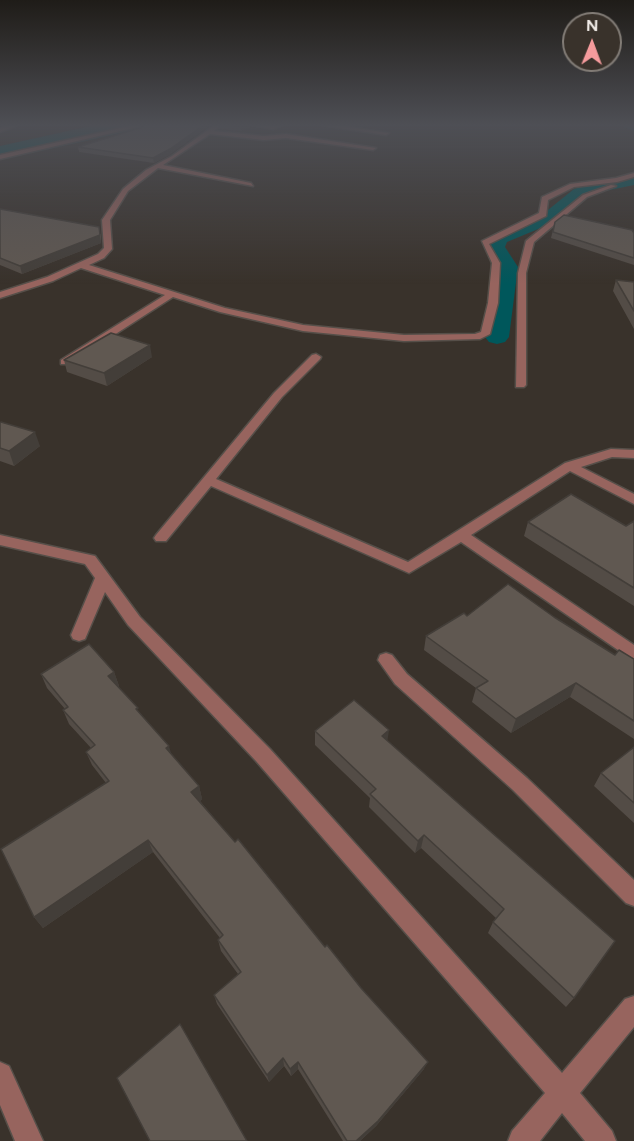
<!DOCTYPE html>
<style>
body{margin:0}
#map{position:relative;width:634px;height:1141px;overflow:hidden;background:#39322b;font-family:Figtree,sans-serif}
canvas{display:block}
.north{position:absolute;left:562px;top:12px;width:60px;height:60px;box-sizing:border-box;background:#39322b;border:2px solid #827c76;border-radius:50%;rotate:1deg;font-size:16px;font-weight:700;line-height:24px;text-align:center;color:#efeae6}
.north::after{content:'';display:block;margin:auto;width:21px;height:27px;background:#f59b9c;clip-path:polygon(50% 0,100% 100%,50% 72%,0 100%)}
</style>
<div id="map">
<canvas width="634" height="1141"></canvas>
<div class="north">N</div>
</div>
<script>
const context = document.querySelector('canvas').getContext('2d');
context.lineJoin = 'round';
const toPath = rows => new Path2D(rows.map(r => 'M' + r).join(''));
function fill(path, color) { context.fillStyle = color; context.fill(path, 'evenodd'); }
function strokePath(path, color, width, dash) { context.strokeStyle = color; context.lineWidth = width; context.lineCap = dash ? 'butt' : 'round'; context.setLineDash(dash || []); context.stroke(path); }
fill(toPath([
 [621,124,634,124,634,131,623,127,621,124],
 [634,175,634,185,586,195,555,222,507,242,505,247,518,267,509,337,505,342,497,344,489,342,485,337,498,267,487,247,493,235,543,214,574,189,598,181,634,175]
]), '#00575b');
fill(toPath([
 [99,124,142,124,139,129,0,160,0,146,99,124]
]), '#00575b');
const minor = toPath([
 [12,124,21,124,0,132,0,128,12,124],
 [139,124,150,124,0,159,0,155,139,124],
 [216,124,222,124,214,131,264,136,286,134,376,148,373,150,286,138,264,140,210,134,163,165,251,183,253,186,158,168,128,191,110,220,112,249,104,258,89,265,225,308,303,325,404,335,475,334,481,332,488,303,492,263,482,241,539,213,542,197,570,184,616,178,634,173,634,177,617,182,574,187,548,200,546,216,489,244,500,263,498,303,490,334,480,339,404,341,303,331,220,312,173,297,69,364,61,364,61,360,165,295,81,268,53,281,0,298,0,292,47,277,98,254,104,248,102,220,123,189,146,170,172,156,216,124],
 [244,124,273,125,286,124,273,129,244,124],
 [313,124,331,124,389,133,386,135,313,124],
 [611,185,616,186,587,197,534,242,526,273,526,385,524,387,516,387,518,273,526,241,583,195,611,185],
 [316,354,321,357,320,359,282,397,216,479,408,562,565,463,611,449,634,450,634,458,612,457,581,467,634,494,634,504,570,471,471,535,634,645,634,661,461,542,409,573,211,486,166,541,156,541,154,538,156,535,274,393,312,355,316,354],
 [0,535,95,556,140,617,270,749,562,1073,625,999,634,996,634,1027,580,1093,612,1131,616,1141,585,1141,562,1113,540,1141,508,1141,512,1131,545,1093,256,761,128,625,105,592,85,639,79,641,73,639,71,635,95,578,85,564,0,545,0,535],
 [386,653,392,655,407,674,527,778,634,880,634,906,626,903,513,790,395,684,378,660,380,655,386,653],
 [0,1062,9,1066,43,1141,15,1141,0,1105,0,1062]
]);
strokePath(minor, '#564f49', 3);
fill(minor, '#97645e');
fill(toPath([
 [142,124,171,154,154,163,79,152,78,147,142,128],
 [219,125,251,127,241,131,219,129],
 [0,209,101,234,101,243,22,274,0,265],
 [555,222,634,233,634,265,551,238],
 [616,280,634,282,634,329,613,291],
 [152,357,107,386,67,372,64,360],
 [0,423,40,446,14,466,0,461],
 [634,521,634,606,524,536,528,522,626,526],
 [467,616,554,617,615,655,634,659,634,739,570,697,511,733,472,702,476,688,424,650,426,636],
 [114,672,119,686,118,687,140,713,171,755,199,786,202,799,200,801,424,1069,376,1126,360,1141,343,1141,298,1069,291,1076,284,1066,269,1082,217,1004,214,995,238,974,221,951,218,940,220,938,153,852,43,928,34,917,106,783,92,765,86,752,91,748,69,724,63,710,65,709,47,688,41,674],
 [315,731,387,740,574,998,566,1007,488,933,493,922,496,918,421,848,415,853,369,807,370,798,315,745],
 [634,747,634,823,594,786,601,773]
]), '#534c46');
fill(toPath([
 [205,124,212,124,171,154,154,163,153,158],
 [247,124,250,124,251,127,241,131,241,127],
 [99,227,101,243,22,274,20,266],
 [150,345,152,357,107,386,104,373],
 [35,432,40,446,14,466,9,451],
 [114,672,119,686,113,691,108,676],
 [576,683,570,697,511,733,516,719],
 [389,730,387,744,382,736],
 [169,746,173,760,166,748],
 [199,786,202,799,195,805,191,792],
 [424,835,421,848,415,853,418,841],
 [148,840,153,852,43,928,34,917],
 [283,1058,284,1066,269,1082,267,1075],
 [298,1062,298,1069,291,1076,290,1069],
 [428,1062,424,1069,376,1126,360,1141,356,1141]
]), '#433e39');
const building = toPath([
 [142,124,205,124,170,149,153,158,78,147,143,127,142,124],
 [219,124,247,124,241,127,219,124],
 [0,209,99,227,100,235,20,266,0,258,0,209],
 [564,215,632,230,634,233,634,258,553,232,555,222,564,215],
 [616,280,634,282,634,311,616,280],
 [111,333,150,345,104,373,64,360,111,333],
 [1,422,35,432,9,451,0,448,0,423,1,422],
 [571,494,626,526,634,521,634,588,528,522,571,494],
 [508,584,554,617,615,655,619,650,634,659,634,721,576,683,516,719,476,688,488,681,426,636,464,613,467,616,508,584],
 [89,644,114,672,108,676,138,708,136,709,169,746,166,748,199,786,191,792,235,842,238,839,325,947,327,945,361,988,428,1062,378,1121,356,1141,347,1141,298,1062,290,1069,283,1058,267,1075,214,995,241,972,218,940,223,935,148,840,34,917,1,849,109,781,86,752,95,745,63,710,68,707,41,674,89,644],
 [354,700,389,730,382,736,615,941,574,998,493,922,504,909,424,835,418,841,370,794,376,789,315,731,354,700],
 [634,747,634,803,601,773,634,747],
 [180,1024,247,1141,150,1141,117,1078,180,1024]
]);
fill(building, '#605851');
strokePath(building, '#433e39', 1.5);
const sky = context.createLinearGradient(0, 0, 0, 284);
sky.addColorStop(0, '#1f1c18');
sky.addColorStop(0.44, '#4e4f55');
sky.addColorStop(1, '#4e4f5500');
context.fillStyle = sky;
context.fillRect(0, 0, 634, 284);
</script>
